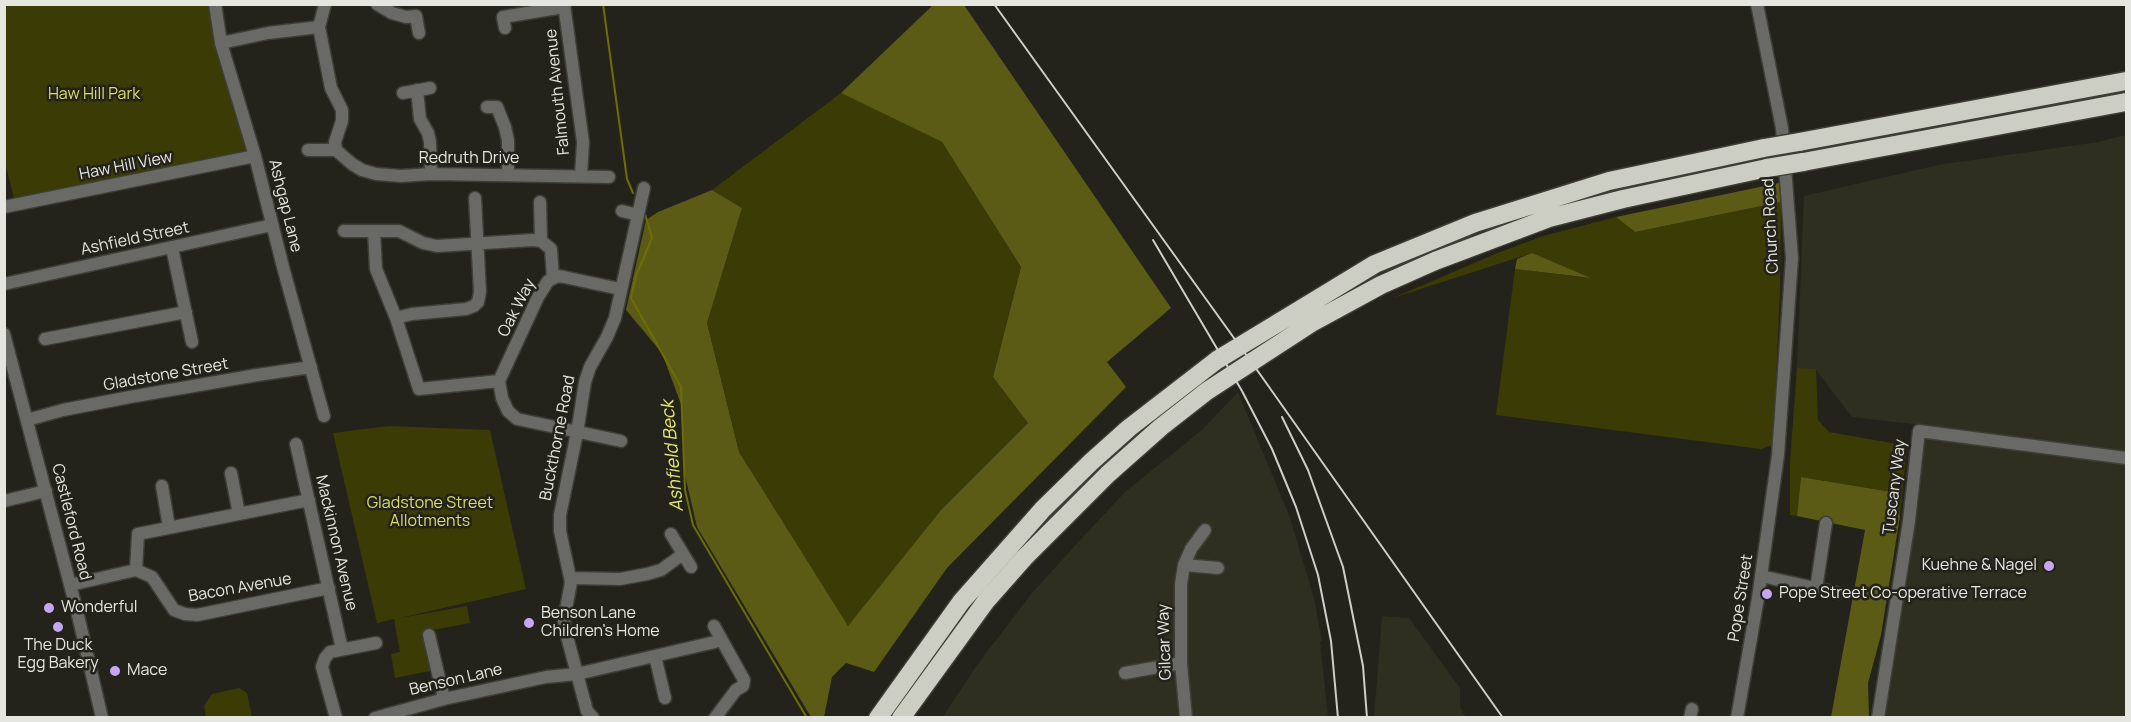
<!DOCTYPE html>
<style>
body{margin:0}
#map{position:relative;width:2131px;height:722px;overflow:hidden;background:#23231b;font-family:Manrope,sans-serif}
canvas{display:block}
.frame{position:absolute;inset:0;border:6px solid #e6e6e1;pointer-events:none}
</style>
<div id="map">
<canvas width="2131" height="722"></canvas>
<div class="frame"></div>
</div>
<script>
const context = document.querySelector('canvas').getContext('2d');
context.lineJoin = 'round';
function fill(path, color) { context.fillStyle = color; context.fill(path, 'evenodd'); }
const toPath = rows => new Path2D(rows.map(r => 'M' + r).join(''));
function strokePath(path, color, width, dash) { context.strokeStyle = color; context.lineWidth = width; context.lineCap = dash ? 'butt' : 'round'; context.setLineDash(dash || []); context.stroke(path); }
function write(font, color, halo, rows, align = 'center') {
  context.font = font + ' Manrope,sans-serif'; context.lineWidth = 5; context.setLineDash([]); context.textBaseline = 'middle'; context.strokeStyle = halo; context.fillStyle = color; for (const [text, x, y, turn = 0] of rows) {
    context.save(); context.translate(x, y); context.rotate((+turn || 0) * Math.PI / 180); context.textAlign = isNaN(turn) ? turn : align; if (halo) context.strokeText(text, 0, 0); context.fillText(text, 0, 0); context.restore();
  }
}
fill(toPath([
 [2126,135,2126,717,1878,717,1921,425,1852,417,1816,370,1797,368,1804,196,1938,165,2098,142],
 [1238,392,1290,518,1314,598,1322,641,1320,641,1328,717,942,718,977,665,1032,593,1083,537,1125,492,1202,430],
 [1382,616,1409,618,1460,688,1460,708,1466,717,1374,718]
]), '#2e2e21');
fill(toPath([
 [4,5,211,5,248,153,15,202,4,159],
 [841,93,942,142,1021,267,993,377,1028,423,941,510,848,627,739,452,707,323,742,208,712,190],
 [1781,202,1780,290,1773,445,1761,449,1496,415,1515,269,1588,278,1532,253,1393,298,1495,254,1543,236,1616,217,1635,232],
 [1797,368,1816,369,1818,420,1829,432,1892,443,1900,447,1906,456,1900,516,1892,492,1801,477,1797,516,1790,515,1790,462],
 [389,426,490,430,526,589,400,618,467,606,470,623,422,632,430,671,395,678,391,654,400,652,394,619,377,623,333,433],
 [239,688,247,693,252,717,206,717,204,706,212,694]
]), '#3b3b06');
fill(toPath([
 [933,5,964,5,1171,308,1107,362,1126,387,947,568,874,672,846,663,832,677,824,717,811,717,697,527,684,471,682,407,662,353,626,310,646,220,658,212,712,190,742,208,707,323,739,452,848,626,941,510,1028,423,993,377,1021,267,942,142,841,93],
 [1779,183,1781,202,1635,232,1616,217],
 [1532,253,1591,278,1515,269,1517,259],
 [1801,477,1892,492,1900,516,1881,635,1868,683,1869,717,1831,717,1865,530,1797,516]
]), '#5b5b15');
strokePath(toPath([
 [603,4,627,179,633,193],
 [645,214,652,238,636,276,631,298,681,387,685,490,693,525,807,718]
]), '#6d6d06', 2);
const minor = toPath([
 [215,4,221,43,255,156,283,267,324,416],
 [377,4,392,13,406,17,416,16,419,33],
 [564,4,583,142,581,176],
 [319,27,331,88,342,110,342,121,335,142,336,150,352,164,362,170,376,174,401,176,431,174,609,177],
 [505,28,503,17,564,7],
 [221,43,268,33,319,27,325,4],
 [417,90,420,119,428,133,430,142,431,174],
 [403,93,430,88],
 [487,107,497,107,505,127,508,140,508,175],
 [308,150,336,150],
 [540,202,541,241],
 [4,207,255,156],
 [622,211,638,215],
 [344,231,399,231,423,243,437,246,533,240,541,241,551,249,553,278],
 [374,231,376,269,396,318,419,389,499,381],
 [172,248,192,342],
 [4,284,272,225],
 [620,289,564,277,558,276,548,281,538,297,499,381,502,398,508,411,517,419,621,441],
 [396,318,412,314,466,309,474,306,478,302,480,292,475,198],
 [4,334,77,611,102,718],
 [45,339,186,312],
 [27,420,63,410,130,397,257,375,311,367],
 [296,444,342,649],
 [231,473,239,514],
 [162,486,169,527],
 [4,501,46,491],
 [671,534,691,567],
 [1184,565,1218,568],
 [136,570,138,534,309,500],
 [1761,576,1838,593],
 [570,578,620,579,647,574,661,570,683,554],
 [70,585,136,570,152,577,174,610,185,614,197,615,329,588],
 [1816,589,1826,523],
 [714,626,744,680,743,686,736,690,715,718],
 [429,635,444,699],
 [655,656,665,698],
 [1125,673,1181,663],
 [336,718,322,667,325,658,330,652,376,643],
 [375,718,444,699,546,677,577,674,715,642,721,639],
 [593,718,587,711,565,629,564,620,571,582,560,531,560,515,577,433,585,382,590,367,607,337,615,318,644,188],
 [1186,718,1181,663,1181,584,1184,565,1191,549,1205,530],
 [1690,718,1692,709],
 [1737,718,1758,598,1778,455,1792,258,1782,128,1757,4],
 [1878,718,1909,521,1919,431,2126,458]
]);
const highway = toPath([
 [1799,142,2126,81],
 [1803,162,2126,102],
 [878,718,961,602,1043,509,1091,462,1129,428,1217,360,1375,264,1475,223,1609,181,1764,148],
 [901,718,986,601,1024,558,1108,474,1161,427,1207,391,1313,322,1381,285,1435,261,1549,218,1623,199,1767,168]
]);
strokePath(minor, '#3e3e37', 15);
strokePath(highway, '#3e3e37', 21);
strokePath(minor, '#696965', 12);
strokePath(highway, '#cccdc3', 18);
strokePath(toPath([
 [994,4,1262,377,1503,718],
 [1153,240,1242,391,1272,449,1296,507,1318,575,1331,641,1338,718],
 [1282,417,1308,470,1343,567,1363,666,1367,718]
]), '#cfcfc9', 2);
const highwayBridge = toPath([
 [1764,148,1799,142],
 [1767,168,1803,162]
]);
strokePath(highwayBridge, '#3e3e37', 21, []);
strokePath(highwayBridge, '#cccdc3', 18);
for (const [x, y, r, color] of [
 [2049,566,6,"#c5a7f1"],
 [1767,594,6,"#c5a7f1"],
 [49,608,6,"#c5a7f1"],
 [529,623,6,"#c5a7f1"],
 [58,627,6,"#c5a7f1"],
 [115,671,6,"#c5a7f1"]
]) { const dot = new Path2D(); dot.arc(x, y, r, 0, 2 * Math.PI); context.fillStyle = color; context.fill(dot); strokePath(dot, '#23231b', 2); }
write('16px', '#e6e6e1', '#23231b', [
 ["Falmouth Avenue",558,92,-96],
 ["Redruth Drive",469,159],
 ["Haw Hill View",126,166,-11],
 ["Ashgap Lane",285,206,76],
 ["Church Road",1771,226,-93],
 ["Ashfield Street",135,239,-12],
 ["Oak Way",517,308,-63],
 ["Gladstone Street",166,375,-10],
 ["Buckthorne Road",558,438,-79],
 ["Tuscany Way",1895,487,-83],
 ["Castleford Road",71,522,76],
 ["Mackinnon Avenue",336,543,77],
 ["Bacon Avenue",240,588,-10],
 ["Pope Street",1741,598,-81],
 ["Gilcar Way",1165,642,-92],
 ["Benson Lane",456,680,-13]
]);
write('16px', '#dbdd67', '#23231b', [
 ["Haw Hill Park",94,95],
 ["Gladstone Street",430,504],
 ["Allotments",430,522]
]);
write('16px', '#e6e6e1', '#23231b', [
 ["Kuehne & Nagel",2037,566,"right"],
 ["Pope Street Co-operative Terrace",1779,594],
 ["Wonderful",61,608],
 ["Benson Lane",541,614],
 ["Children's Home",541,632],
 ["The Duck",58,646,"center"],
 ["Egg Bakery",58,664,"center"],
 ["Mace",127,671]
], 'left');
write('italic 18px', '#e6e872', '#23231b', [
 ["Ashfield Beck",673,456,-95]
]);
</script>
